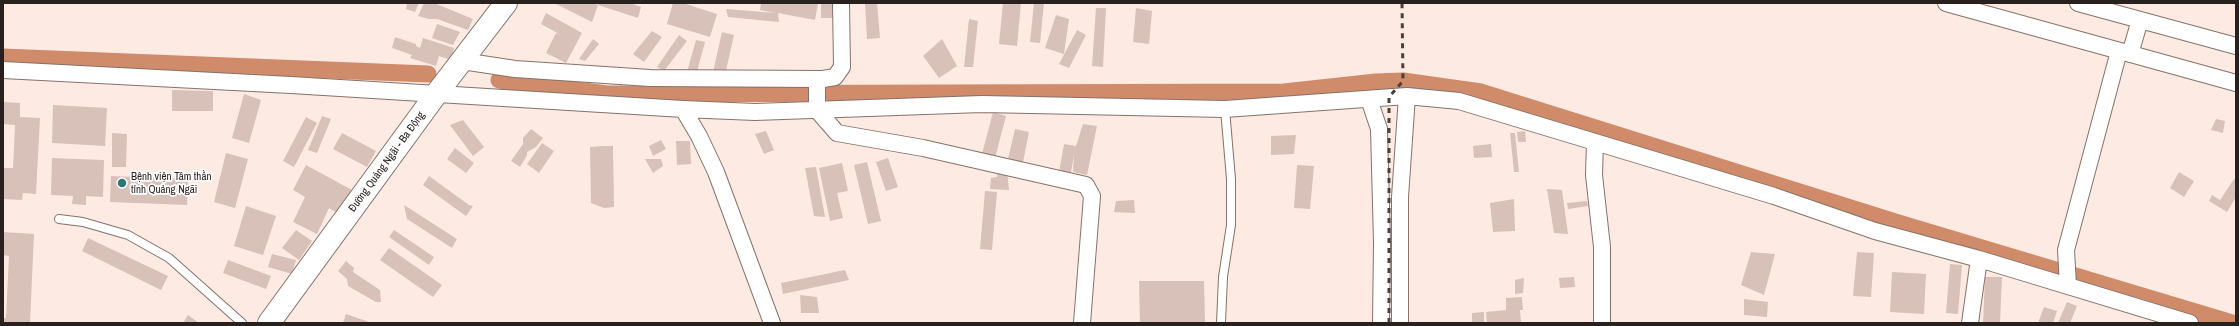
<!DOCTYPE html>
<meta charset="utf-8">
<style>
body{margin:0}
#map{position:relative;width:2239px;height:326px;overflow:hidden;background:#fdebe3;font-family:"Archivo Narrow",sans-serif}
canvas{display:block}
.frame{position:absolute;inset:0;border:4px solid #29211d;pointer-events:none}
</style>
<div id="map">
<canvas width="2239" height="326"></canvas>
<div class="frame"></div>
</div>
<script>
const context = document.querySelector('canvas').getContext('2d');
context.lineJoin = 'round';
const toPath = rows => new Path2D(rows.map(r => 'M' + r).join(''));
function strokePath(path, color, width, dash) { context.strokeStyle = color; context.lineWidth = width; context.lineCap = dash ? 'butt' : 'round'; context.setLineDash(dash || []); context.stroke(path); }
function fill(path, color) { context.fillStyle = color; context.fill(path, 'evenodd'); }
function write(font, color, halo, rows, align = 'center') {
  context.font = font + ' "Archivo Narrow",sans-serif'; context.lineWidth = 3.5; context.setLineDash([]); context.textBaseline = 'middle'; context.strokeStyle = halo; context.fillStyle = color; for (const [text, x, y, turn = 0] of rows) {
    context.save(); context.translate(x, y); context.rotate((+turn || 0) * Math.PI / 180); context.textAlign = isNaN(turn) ? turn : align; if (halo) context.strokeText(text, 0, 0); context.fillText(text, 0, 0); context.restore();
  }
}
strokePath(toPath([
 [3,57,428,74],
 [499,80,607,94,1284,92,1376,82,1403,81,1481,92,1899,223,2232,323]
]), '#d08b6b', 17);
fill(toPath([
 [407,3,419,3,415,12,406,9],
 [424,3,434,3,473,19,468,30,437,19,429,19,418,16],
 [554,3,593,3,598,5,592,22],
 [599,3,630,3,641,7,638,18,598,5],
 [673,3,683,3,717,14,710,37,667,24],
 [761,3,818,3,815,20,778,13,779,22,728,17,726,9,775,13,760,10],
 [821,3,837,3,838,18,821,18],
 [865,3,877,3,880,38,867,39],
 [1003,3,1021,3,1017,46,999,44],
 [1034,3,1044,3,1040,43,1030,42],
 [1096,8,1106,8,1103,67,1092,66],
 [1136,8,1152,11,1149,44,1133,42],
 [546,13,582,33,566,63,546,53,556,33,561,35,541,24],
 [1056,15,1069,19,1064,54,1045,48],
 [969,19,978,21,973,67,964,67],
 [437,24,460,32,453,45,432,38],
 [1077,30,1086,35,1069,68,1059,64],
 [652,31,662,37,644,62,633,54],
 [722,32,734,35,725,75,713,72],
 [679,35,687,41,664,71,657,67],
 [395,37,416,44,416,46,420,48,423,38,454,48,451,60,439,56,436,66,410,58,412,55,392,48],
 [593,39,599,44,585,61,579,59],
 [942,39,957,66,939,78,923,56],
 [696,40,705,42,696,75,687,72],
 [172,90,213,91,213,111,172,111],
 [244,94,261,100,249,143,232,138],
 [3,102,20,103,20,117,40,118,36,194,23,193,22,200,3,199,3,168,13,168,15,125,3,124],
 [53,105,107,108,105,146,52,143],
 [993,112,1006,116,995,158,982,154],
 [322,116,331,119,317,153,308,150],
 [306,117,317,123,294,167,283,161],
 [2216,119,2225,121,2223,133,2211,130],
 [463,120,484,147,473,156,450,125],
 [1083,124,1097,126,1087,175,1073,172,1074,155,1070,178,1059,172,1064,144,1076,146],
 [531,129,543,138,536,147,527,152,527,155,520,167,511,161,523,144,523,138],
 [1015,129,1029,132,1023,162,1008,159],
 [766,131,774,150,764,154,755,134],
 [1525,131,1526,142,1518,142,1517,132],
 [112,133,127,134,126,167,112,167],
 [342,133,376,151,367,167,333,149],
 [1510,133,1515,133,1519,172,1514,172],
 [1296,135,1294,154,1271,155,1271,136],
 [661,140,666,149,653,156,649,146],
 [676,141,690,141,691,164,677,165],
 [542,143,554,151,539,173,527,164],
 [1491,144,1492,157,1474,158,1473,146],
 [602,146,613,146,614,207,604,208,591,203,590,147],
 [455,148,474,163,466,173,447,159],
 [226,153,248,159,235,208,214,202],
 [52,158,104,160,103,197,86,196,86,205,72,204,73,196,51,195],
 [888,158,898,187,886,191,876,162],
 [645,159,661,159,663,166,653,173],
 [867,162,881,221,868,224,854,165],
 [842,163,848,191,837,193,843,218,830,221,819,168],
 [306,165,352,190,339,214,329,208,317,234,293,222,305,197,293,190],
 [1297,165,1314,166,1310,209,1294,208],
 [816,167,825,217,814,216,805,168],
 [998,168,1007,170,1009,190,990,189,991,178,997,177],
 [2179,172,2194,181,2184,197,2170,188],
 [111,176,188,179,187,205,110,202],
 [429,176,469,205,473,206,466,216,423,185],
 [2234,179,2236,180,2236,197,2227,212,2209,201,2212,195,2220,200],
 [1547,189,1562,190,1568,234,1554,233],
 [985,191,997,192,992,250,980,249],
 [1514,199,1515,231,1493,232,1490,203],
 [1134,200,1135,213,1114,212,1116,201],
 [1587,201,1588,206,1568,209,1567,203],
 [404,205,457,239,452,248,407,219],
 [246,206,276,216,263,255,234,246],
 [296,230,312,241,299,260,282,248],
 [394,230,434,257,429,265,389,237],
 [3,232,34,234,30,323,3,323,3,318,6,318,9,256,3,255],
 [88,238,168,276,161,290,82,251],
 [389,248,442,285,433,297,380,260],
 [1751,252,1775,254,1764,295,1741,285],
 [1857,252,1874,253,1871,297,1853,296],
 [272,254,296,260,292,274,268,267],
 [228,260,271,276,266,289,223,273],
 [346,261,354,268,353,272,380,290,381,302,376,302,348,286,347,279,338,271],
 [1950,264,1962,265,1958,314,1946,313],
 [845,270,849,280,783,294,781,283],
 [1892,272,1926,274,1924,314,1890,312],
 [1574,277,1575,287,1560,288,1559,278],
 [1985,277,2002,277,2000,323,1983,323],
 [1524,278,1523,293,1515,294,1515,280],
 [1139,281,1204,281,1205,323,1140,323],
 [800,295,817,297,819,313,801,313],
 [1522,297,1523,310,1520,310,1521,323,1487,323,1486,312,1506,310,1506,298],
 [1744,299,1768,302,1767,317,1744,315],
 [2067,302,2077,306,2070,323,2058,323],
 [2044,307,2057,311,2053,323,2038,323],
 [1484,312,1484,323,1472,323,1472,313],
 [346,314,372,323,343,323],
 [188,315,199,323,183,323]
]), '#d7c1b8');
const service = toPath([
 [59,219,83,222,128,235,169,258,242,323],
 [1221,323,1223,277,1231,225,1231,179,1225,109]
]);
const minor = toPath([
 [1946,3,2236,83],
 [2078,3,2236,46],
 [2130,54,2140,20],
 [462,61,515,69,650,78,823,79,835,77,842,67,841,3],
 [3,70,291,85,683,109,755,112,982,104,1225,109,1407,96,1459,101,1774,196,1875,231,1979,259,2190,323],
 [817,79,817,110,837,133,923,148,1086,185,1092,196,1082,323],
 [1369,99,1379,129,1382,243,1381,323],
 [683,109,699,136,716,172,772,323],
 [1595,142,1594,175,1602,247,1602,323],
 [2068,286,2066,250,2119,51],
 [1400,323,1400,197,1407,96],
 [1970,323,1979,259]
]);
const secondary = toPath([
 [269,323,437,93,506,3]
]);
strokePath(service, '#857269', 10);
strokePath(minor, '#857269', 18);
strokePath(secondary, '#857269', 24);
strokePath(service, '#fff', 8);
strokePath(minor, '#fff', 16);
strokePath(secondary, '#fff', 22);
strokePath(toPath([
 [1389,323,1389,97,1403,81,1402,3]
]), '#49403b', 3, [5, 5]);
for (const [x, y, r, color] of [
 [122,183,5,"#2d7777"]
]) { const dot = new Path2D(); dot.arc(x, y, r, 0, 2 * Math.PI); context.fillStyle = color; context.fill(dot); strokePath(dot, '#fff', 1.5); }
write('11px', '#29211d', '#fff', [
 ["Đường Quảng Ngãi - Ba Động",387,162,-54]
]);
write('11px', '#29211d', '#fff', [
 ["Bệnh viện Tâm thần",131,177],
 ["tỉnh Quảng Ngãi",131,190]
], 'left');
</script>
